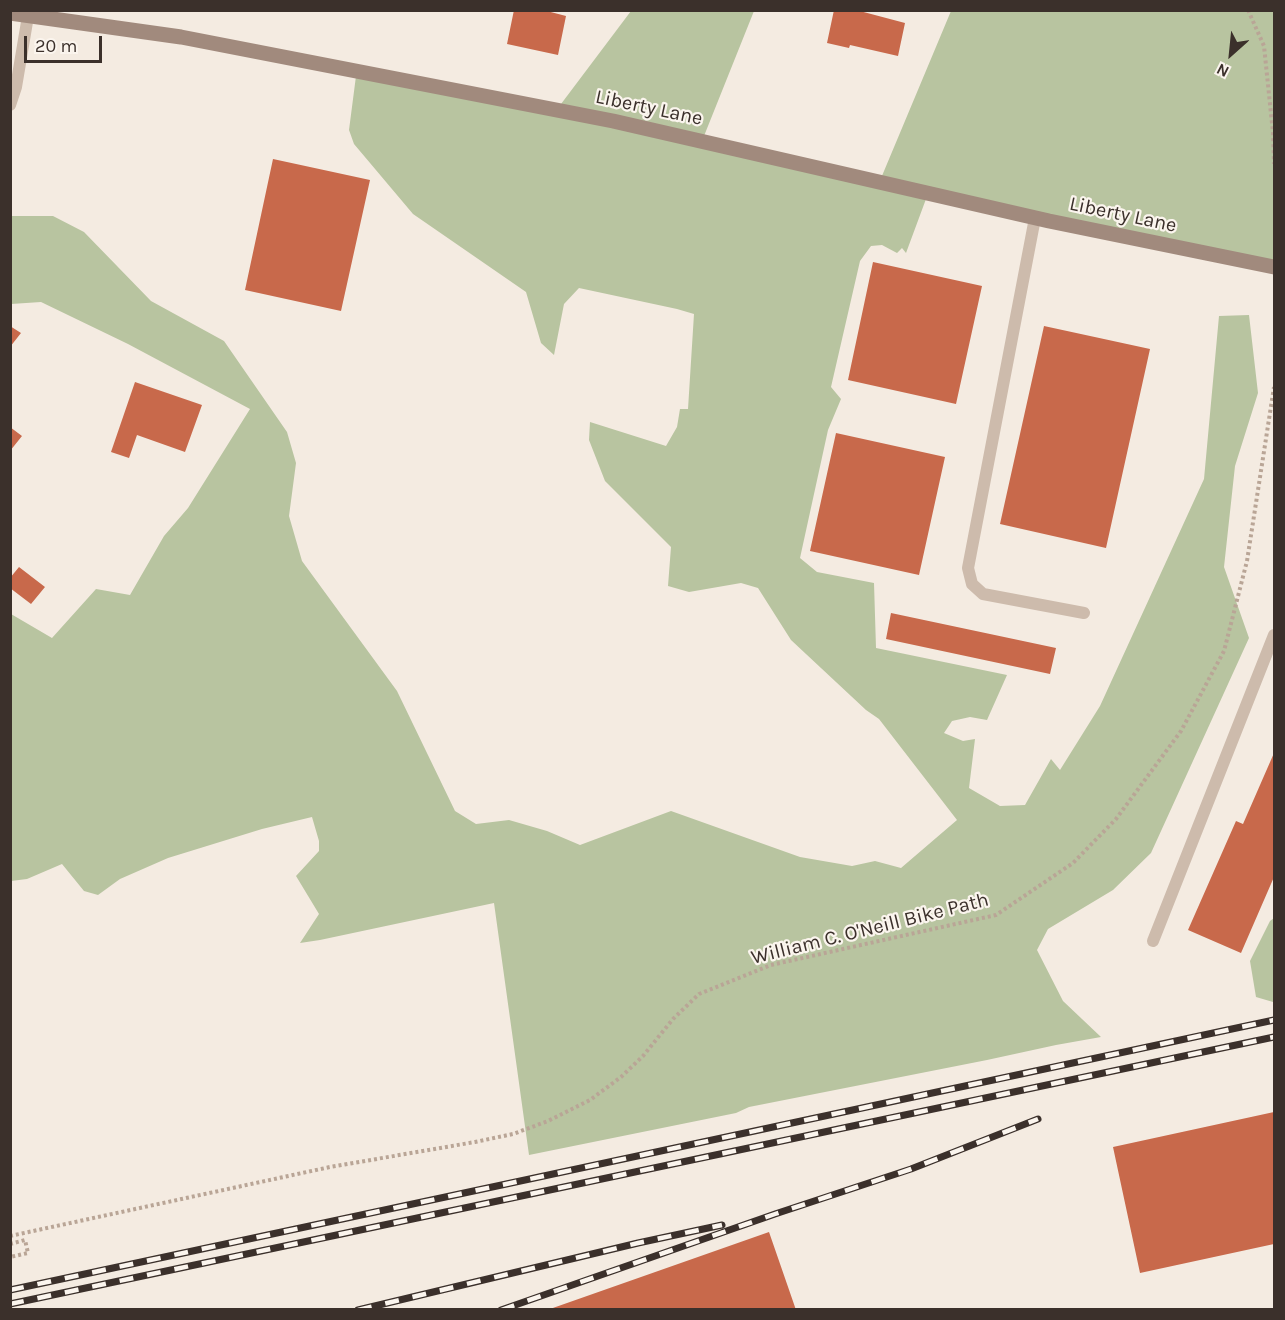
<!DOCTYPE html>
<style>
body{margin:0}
#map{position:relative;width:1285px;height:1320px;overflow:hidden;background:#f4ebe1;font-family:Karla,sans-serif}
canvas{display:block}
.frame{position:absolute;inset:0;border:12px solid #3b302b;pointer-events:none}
.north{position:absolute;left:1201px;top:24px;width:60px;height:60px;-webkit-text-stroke:4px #fbf5ee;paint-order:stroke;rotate:207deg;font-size:16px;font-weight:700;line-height:24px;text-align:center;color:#3b302b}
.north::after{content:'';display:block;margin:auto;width:21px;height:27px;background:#3b302b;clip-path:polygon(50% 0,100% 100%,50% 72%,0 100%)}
.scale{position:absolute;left:24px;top:36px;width:78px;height:27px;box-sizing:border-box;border:3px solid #3b302b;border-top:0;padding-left:8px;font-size:18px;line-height:21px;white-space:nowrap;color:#3b302b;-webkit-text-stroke:4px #fbf5ee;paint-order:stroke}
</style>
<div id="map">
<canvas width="1285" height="1320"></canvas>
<div class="frame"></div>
<div class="north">N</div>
<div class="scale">20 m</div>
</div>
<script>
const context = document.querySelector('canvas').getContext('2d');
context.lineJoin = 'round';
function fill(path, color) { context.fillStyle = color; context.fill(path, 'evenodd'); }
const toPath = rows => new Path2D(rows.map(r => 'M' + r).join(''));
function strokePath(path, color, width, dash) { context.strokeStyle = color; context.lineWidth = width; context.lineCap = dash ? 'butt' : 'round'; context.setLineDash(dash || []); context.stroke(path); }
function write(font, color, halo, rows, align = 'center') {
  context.font = font + ' Karla,sans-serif'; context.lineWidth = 4.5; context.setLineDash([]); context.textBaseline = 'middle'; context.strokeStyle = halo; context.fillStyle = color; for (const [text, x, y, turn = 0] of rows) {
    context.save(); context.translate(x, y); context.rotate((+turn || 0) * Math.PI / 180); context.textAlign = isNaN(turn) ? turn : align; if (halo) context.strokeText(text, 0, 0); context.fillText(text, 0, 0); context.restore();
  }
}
fill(toPath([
 [631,11,754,11,702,141,879,183,951,11,1274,11,1274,264,926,199,906,253,902,248,897,253,882,245,871,246,860,261,831,387,841,399,828,430,800,558,817,572,874,583,876,648,1007,675,987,720,970,717,952,721,944,733,963,741,975,739,969,788,1000,806,1025,805,1051,759,1060,770,1100,706,1204,479,1219,316,1249,315,1258,393,1235,466,1224,567,1249,638,1151,853,1113,890,1048,929,1037,950,1063,1001,1101,1037,1056,1045,987,1060,749,1107,736,1113,529,1155,494,903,320,940,300,943,319,914,296,876,319,851,319,841,312,817,262,829,168,858,120,879,98,895,84,891,62,864,27,879,11,881,11,614,52,638,96,589,130,595,164,536,188,508,250,409,128,344,41,302,11,304,10,216,53,216,84,232,151,301,224,341,287,432,296,463,289,516,302,561,397,691,455,811,476,824,509,820,547,831,580,845,671,811,800,857,852,866,875,861,901,868,957,820,879,719,866,710,791,640,758,588,741,583,689,592,668,586,671,547,605,481,589,440,590,422,666,446,677,427,680,409,688,409,694,314,677,309,579,288,564,304,554,355,541,343,526,292,413,214,354,144,349,130,356,76,558,108],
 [1274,918,1274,1002,1273,1002,1256,997,1250,961,1270,921]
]), '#b8c4a0');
fill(toPath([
 [514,10,543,10,566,16,558,55,507,44],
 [834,10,856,10,905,23,898,56,850,45,849,48,827,43],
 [273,159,370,180,341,311,245,290],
 [873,262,982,286,956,404,848,380],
 [10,326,21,333,10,347],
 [1044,326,1150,349,1106,548,1000,524],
 [135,382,202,405,185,452,137,435,129,458,111,452],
 [10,427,22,436,10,451],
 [836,433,945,457,919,575,810,551],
 [19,567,45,587,31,604,10,588,10,578],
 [891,613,1056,648,1050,674,886,639],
 [1274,753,1274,877,1241,953,1188,930,1236,821,1243,824],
 [1274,1112,1274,1244,1140,1273,1113,1147],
 [769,1232,796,1310,550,1310,550,1309]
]), '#c8694b');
strokePath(toPath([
 [1248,10,1264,46,1273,133,1274,164],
 [10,1236,330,1167,475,1142,513,1134,548,1121,590,1100,621,1077,643,1056,673,1019,699,994,771,965,996,915,1073,863,1116,819,1181,731,1224,651,1247,561,1274,387],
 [10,1244,25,1240,28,1253,10,1257]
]), '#b9a596', 4, [3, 3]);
strokePath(toPath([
 [10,105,16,87,28,16],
 [1035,218,968,568,972,584,983,594,1084,613],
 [1153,941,1274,635]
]), '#cdbbac', 12);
strokePath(toPath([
 [10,13,181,37,613,121,1049,221,1274,267]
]), '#a18a7d', 15);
const rail = toPath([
 [10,1290,1274,1020],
 [10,1304,1274,1037],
 [358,1310,638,1243,722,1225],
 [501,1310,775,1214,911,1169,1038,1119]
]);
strokePath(rail, '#3b302b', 7);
strokePath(rail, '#fbf5ee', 4.5, [14]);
write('20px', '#3b302b', '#fbf5ee', [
 ["Liberty Lane",649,108,12],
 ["Liberty Lane",1123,215,12],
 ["William C. O'Neill Bike Path",870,929,-14]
]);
</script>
